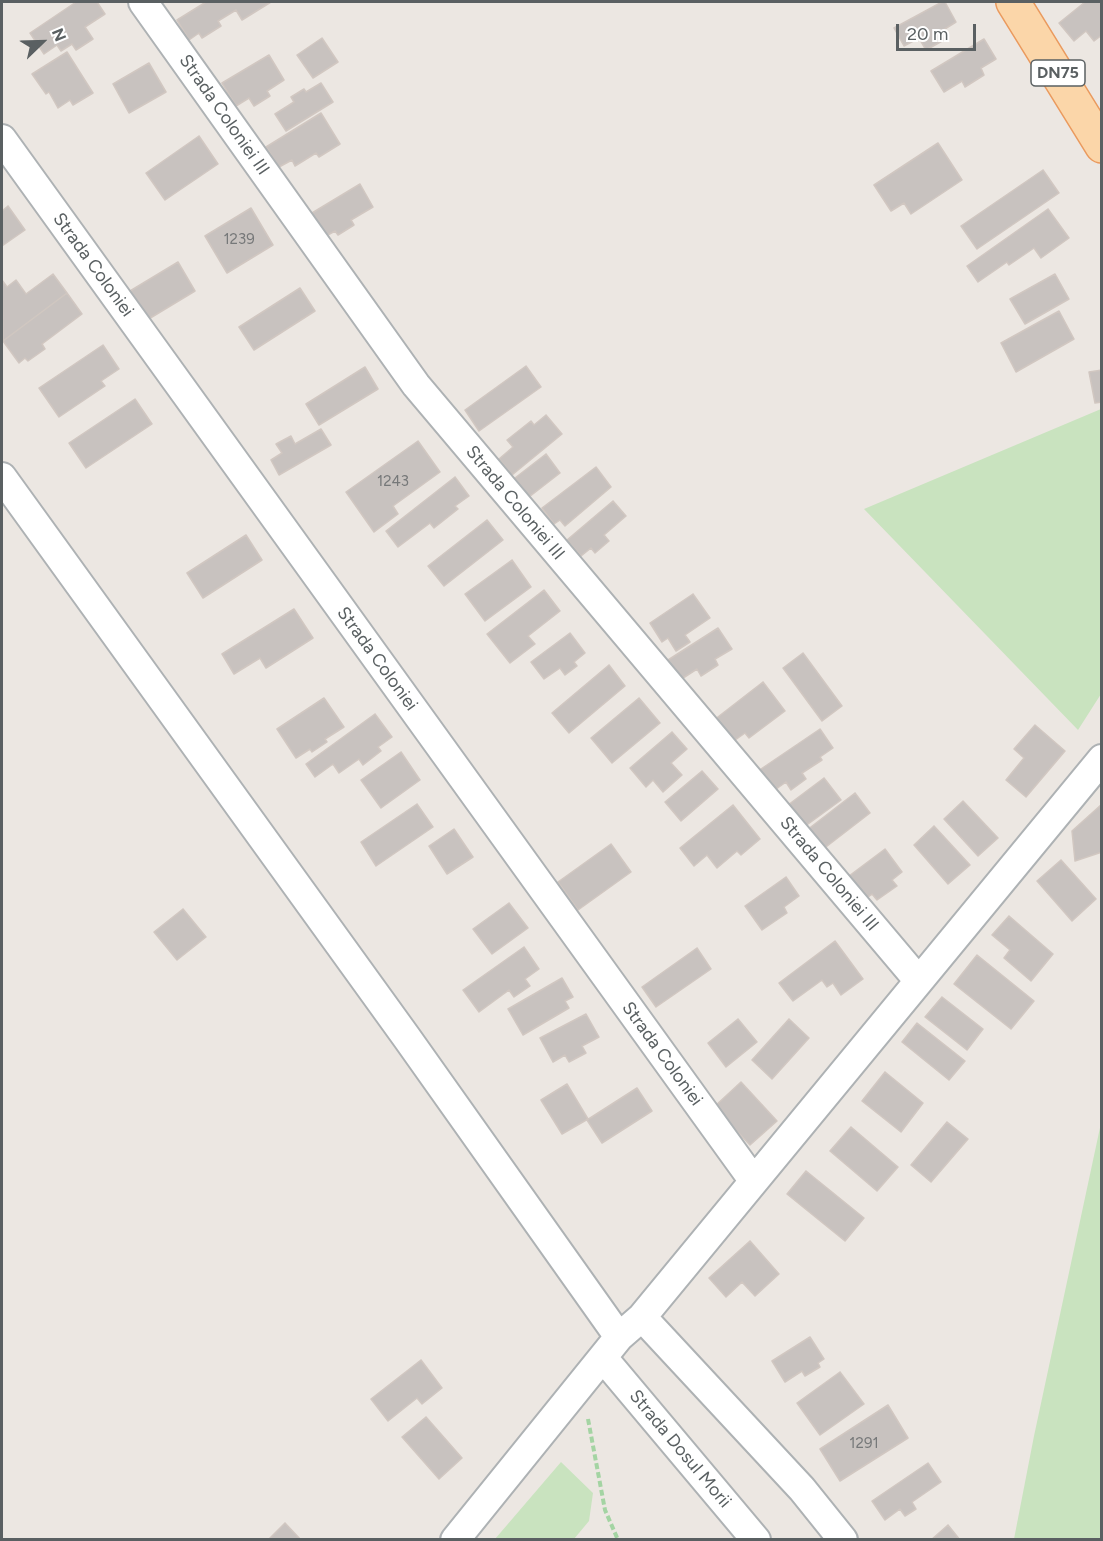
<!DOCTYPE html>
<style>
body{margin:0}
#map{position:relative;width:1103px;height:1541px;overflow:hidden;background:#ece7e2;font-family:Figtree,sans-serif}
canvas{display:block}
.frame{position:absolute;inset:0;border:3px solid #5a6062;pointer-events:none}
.north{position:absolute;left:12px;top:12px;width:60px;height:60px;-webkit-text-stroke:4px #fff;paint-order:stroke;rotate:67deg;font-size:16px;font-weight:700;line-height:24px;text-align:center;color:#5a6062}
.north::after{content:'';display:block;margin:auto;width:21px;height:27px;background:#5a6062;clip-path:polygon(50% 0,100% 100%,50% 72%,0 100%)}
.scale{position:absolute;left:896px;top:24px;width:80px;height:27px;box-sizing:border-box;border:3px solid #5a6062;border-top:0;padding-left:8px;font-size:18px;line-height:21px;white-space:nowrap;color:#5a6062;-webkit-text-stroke:4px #fff;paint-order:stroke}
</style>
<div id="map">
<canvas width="1103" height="1541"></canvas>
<div class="frame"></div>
<div class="north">N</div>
<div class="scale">20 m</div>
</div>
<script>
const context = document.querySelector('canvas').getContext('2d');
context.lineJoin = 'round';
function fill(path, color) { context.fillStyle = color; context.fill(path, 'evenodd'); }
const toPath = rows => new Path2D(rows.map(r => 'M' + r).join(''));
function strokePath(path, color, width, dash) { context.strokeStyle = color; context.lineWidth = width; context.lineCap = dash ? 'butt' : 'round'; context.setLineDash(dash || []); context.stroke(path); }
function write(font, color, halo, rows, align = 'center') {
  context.font = font + ' Figtree,sans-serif'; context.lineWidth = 4.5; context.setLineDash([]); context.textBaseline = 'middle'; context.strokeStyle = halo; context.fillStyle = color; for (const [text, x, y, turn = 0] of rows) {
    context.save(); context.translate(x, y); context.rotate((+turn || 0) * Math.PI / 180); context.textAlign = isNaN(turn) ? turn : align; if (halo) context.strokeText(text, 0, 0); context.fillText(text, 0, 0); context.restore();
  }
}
fill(toPath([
 [1101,409,1101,694,1078,730,864,509],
 [1101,1123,1101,1539,1014,1539,1034,1436],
 [561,1462,593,1493,589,1521,574,1539,495,1539]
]), '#c9e3bf');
const building = toPath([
 [76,2,97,2,105,14,85,27,93,39,76,50,72,44,61,51,57,45,44,54,30,33,76,2],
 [206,2,271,2,242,20,236,10,218,21,221,26,202,38,199,33,189,40,177,20,206,2],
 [942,2,945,2,956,22,940,32,944,40,926,50,919,38,904,46,894,28,942,2],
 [1085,2,1102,2,1102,35,1094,41,1086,31,1074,41,1059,23,1085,2],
 [322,38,338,62,313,78,297,55,322,38],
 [984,39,996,59,981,68,984,75,965,87,962,81,944,92,931,71,984,39],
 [67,52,93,93,73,105,70,100,58,108,49,92,46,94,32,74,67,52],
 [269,55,284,80,267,91,270,96,254,106,249,98,236,106,222,83,269,55],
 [149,63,166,92,129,113,113,84,149,63],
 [321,83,333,102,286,131,275,114,294,102,291,97,304,89,306,92,321,83],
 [321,113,340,144,319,157,316,153,295,166,292,160,279,167,266,147,321,113],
 [199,136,218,164,165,200,146,173,199,136],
 [938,143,962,180,911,214,904,203,891,211,874,185,938,143],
 [1043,170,1059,193,977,249,961,226,1043,170],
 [360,184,373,207,351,220,354,225,338,235,335,231,326,236,312,213,360,184],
 [8,206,25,230,2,246,2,211,8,206],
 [251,208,273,245,227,273,205,236,251,208],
 [1048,209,1069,238,1041,258,1034,248,1009,265,1007,262,978,282,967,266,1048,209],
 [178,262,195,291,147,320,130,291,178,262],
 [53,274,67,293,3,341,2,280,7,287,16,280,26,294,53,274],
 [1055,274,1069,299,1025,324,1010,299,1055,274],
 [300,288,315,311,254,350,239,327,300,288],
 [67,293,82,314,42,344,45,349,28,361,25,358,19,363,3,341,67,293],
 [1059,311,1074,339,1016,372,1001,343,1059,311],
 [103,345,119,369,101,381,105,386,59,417,39,388,103,345],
 [526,366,541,387,479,431,465,410,526,366],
 [365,367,378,389,319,425,306,404,365,367],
 [1102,370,1102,402,1095,403,1089,372,1102,370],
 [135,399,152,424,86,468,69,443,135,399],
 [546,415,562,434,512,475,499,459,513,447,507,440,531,421,534,425,546,415],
 [321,429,331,445,279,475,271,460,282,453,276,444,291,436,295,444,321,429],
 [418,441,440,472,393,506,398,514,374,532,346,492,418,441],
 [546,454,560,473,529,497,515,478,546,454],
 [596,467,611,487,565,526,560,520,554,524,542,508,596,467],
 [455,477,469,496,455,506,458,509,434,528,430,523,398,547,386,531,455,477],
 [613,501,626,516,604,535,609,541,595,553,591,548,581,556,567,540,613,501],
 [487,520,503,540,444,586,428,566,487,520],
 [246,535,262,560,203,598,187,573,246,535],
 [512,560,531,587,485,621,465,594,512,560],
 [544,590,560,611,528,636,535,644,510,663,487,634,544,590],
 [693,594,710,618,685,635,690,642,676,651,668,638,662,642,650,623,693,594],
 [294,609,313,638,266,668,260,658,234,674,222,654,294,609],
 [718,628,732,649,715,659,718,665,701,676,697,669,680,680,668,660,718,628],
 [570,633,585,653,574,662,577,666,565,675,560,668,544,679,531,662,570,633],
 [803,653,842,706,822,721,783,668,803,653],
 [609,665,625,686,569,733,552,713,609,665],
 [763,682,785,711,749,738,745,733,731,743,714,720,763,682],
 [324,698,344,727,325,739,327,742,312,752,310,749,296,758,277,729,324,698],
 [639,698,660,723,612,763,591,738,639,698],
 [375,714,392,737,378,747,381,751,363,765,359,759,339,773,333,764,315,777,306,764,375,714],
 [1035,725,1065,751,1026,797,1006,780,1024,758,1014,749,1035,725],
 [820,729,833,748,820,757,822,760,802,773,806,779,791,790,786,782,772,792,758,771,820,729],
 [672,732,687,749,671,763,682,775,663,792,653,780,646,787,630,768,672,732],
 [401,752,420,780,381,808,361,780,401,752],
 [702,771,718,789,681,821,665,802,702,771],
 [824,778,841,800,804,827,788,805,824,778],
 [855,793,870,813,822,850,807,830,855,793],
 [963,801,998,838,978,856,944,819,963,801],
 [417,804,433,827,376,866,361,842,417,804],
 [1102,804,1102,852,1075,861,1072,831,1102,804],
 [733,805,760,839,741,855,737,851,717,868,707,855,694,866,680,848,733,805],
 [934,826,970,865,948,884,914,845,934,826],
 [454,829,473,857,447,874,429,846,454,829],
 [611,844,631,872,578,910,558,882,611,844],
 [885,849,902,872,892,880,897,886,877,900,872,894,862,902,845,879,885,849],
 [1061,860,1096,899,1072,921,1037,881,1061,860],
 [786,877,799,896,784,907,787,913,762,930,745,906,786,877],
 [509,903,528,928,492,954,473,929,509,903],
 [183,909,206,937,177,960,154,932,183,909],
 [1009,916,1053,954,1031,981,1004,958,1010,950,992,935,1009,916],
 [835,941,863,979,841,995,833,983,827,987,822,980,793,1001,779,983,835,941],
 [524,947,539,969,525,979,530,986,514,997,509,990,479,1012,463,990,524,947],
 [697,948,711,969,656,1007,642,987,697,948],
 [977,955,1034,1001,1011,1029,954,984,977,955],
 [562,978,573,997,565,1001,569,1008,523,1035,508,1009,562,978],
 [942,997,983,1029,967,1050,925,1017,942,997],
 [586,1014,599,1037,582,1046,586,1053,569,1062,565,1055,553,1062,540,1038,586,1014],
 [738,1019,757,1042,726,1067,708,1043,738,1019],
 [789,1019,809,1038,772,1079,752,1060,789,1019],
 [917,1023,965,1061,949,1080,902,1042,917,1023],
 [885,1072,923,1103,901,1132,862,1101,885,1072],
 [741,1082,777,1121,750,1145,714,1107,741,1082],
 [567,1084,588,1119,562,1134,541,1100,567,1084],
 [637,1088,652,1111,602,1143,587,1120,637,1088],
 [947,1122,968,1139,931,1182,911,1165,947,1122],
 [851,1127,898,1167,877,1191,830,1151,851,1127],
 [806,1171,864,1218,845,1241,787,1194,806,1171],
 [750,1241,779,1274,755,1296,742,1282,726,1297,709,1278,750,1241],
 [810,1337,824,1359,818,1363,820,1367,805,1376,802,1371,785,1382,772,1361,810,1337],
 [421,1360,442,1388,422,1404,417,1398,388,1421,371,1399,421,1360],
 [840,1372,864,1404,820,1435,797,1403,840,1372],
 [888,1405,908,1438,840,1481,820,1449,888,1405],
 [426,1417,462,1458,439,1479,402,1437,426,1417],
 [928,1463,941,1482,912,1502,916,1509,905,1516,900,1509,885,1520,872,1501,928,1463],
 [285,1523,301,1540,268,1540,285,1523],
 [948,1525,960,1540,931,1540,948,1525]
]);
fill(building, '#c8c2bf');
strokePath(building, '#d1c7c1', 1.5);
const minor = toPath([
 [143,2,416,385,918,980],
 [2,139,753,1180],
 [2,477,407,1038,619,1337],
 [642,1317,802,1489,843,1540],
 [604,1359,756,1540],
 [455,1540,619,1337,642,1317,1102,759]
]);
const primary = toPath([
 [1013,2,1102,146]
]);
strokePath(minor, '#aeb2b4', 32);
strokePath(primary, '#ea9a5e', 36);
strokePath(toPath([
 [588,1419,605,1510,618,1540]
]), '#a4d4a3', 4, [6, 3]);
strokePath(minor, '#fff', 28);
strokePath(primary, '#fbd6a9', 33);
write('15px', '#767879', null, [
 ["1239",239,240],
 ["1243",393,482],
 ["1291",864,1444]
]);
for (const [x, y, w] of [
 [1058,73,54]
]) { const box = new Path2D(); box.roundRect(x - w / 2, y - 13, w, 26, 4.5); context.fillStyle = '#fff'; context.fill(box); strokePath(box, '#5a6062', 1.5); }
write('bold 16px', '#5a6062', null, [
 ["DN75",1058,73]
]);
write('18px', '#5a6062', '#fff', [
 ["Strada Coloniei III",224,115,55],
 ["Strada Coloniei",93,265,54],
 ["Strada Coloniei III",515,503,50],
 ["Strada Coloniei",377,659,54],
 ["Strada Coloniei III",829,874,50],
 ["Strada Coloniei",662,1054,54],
 ["Strada Dosul Morii",680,1449,50]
]);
</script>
